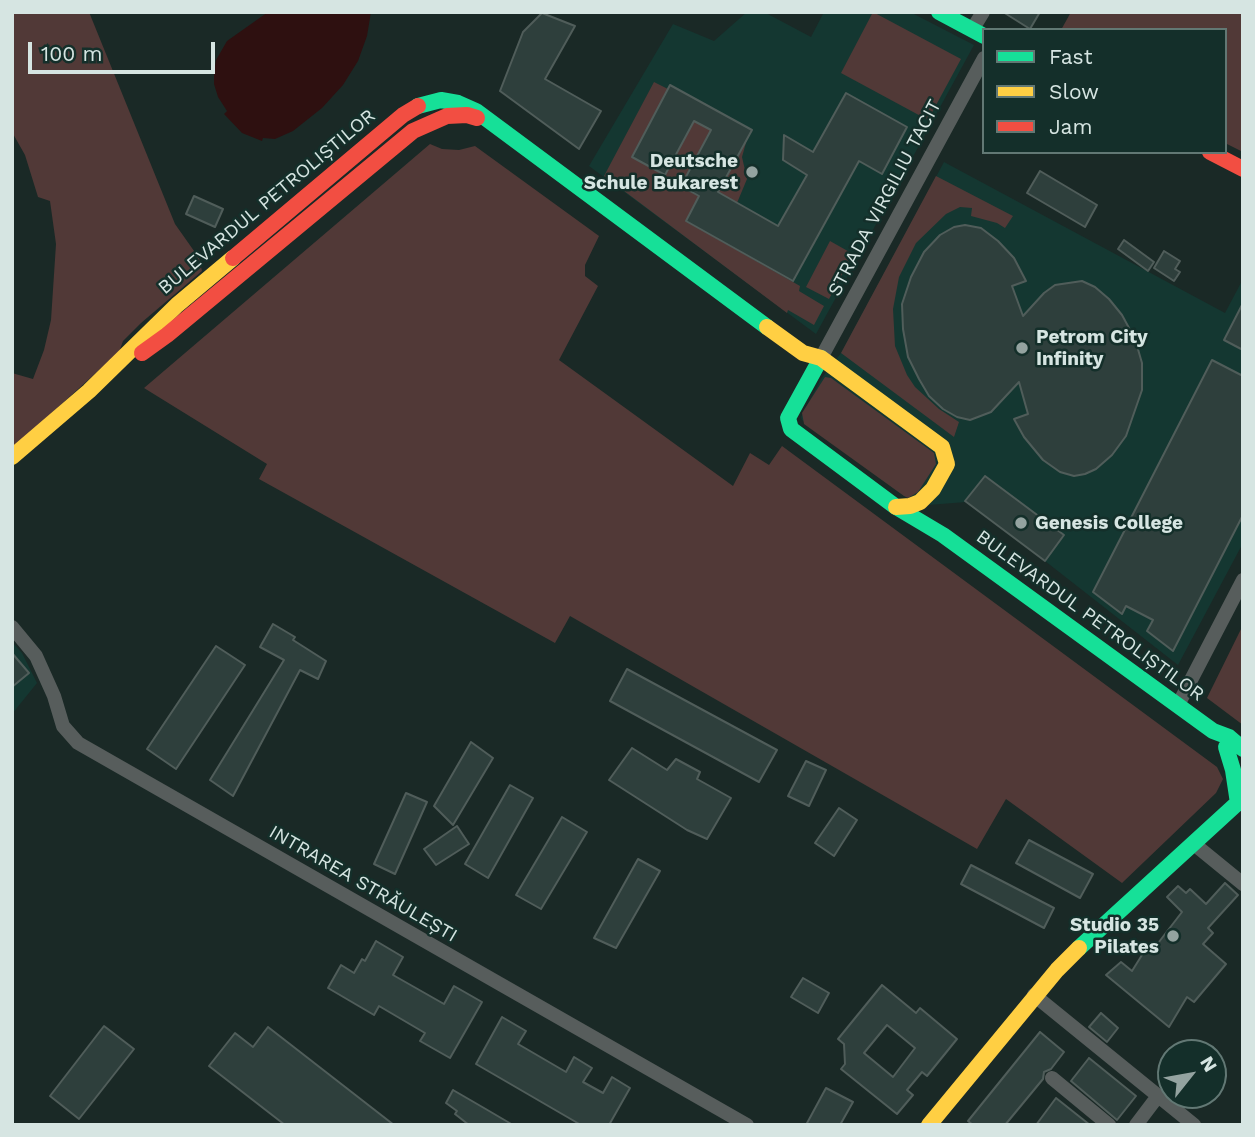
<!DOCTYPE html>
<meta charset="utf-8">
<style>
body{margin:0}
#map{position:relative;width:1255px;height:1137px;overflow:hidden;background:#1a2926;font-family:"Work Sans",sans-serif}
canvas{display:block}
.frame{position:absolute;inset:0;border:14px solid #d6e5e2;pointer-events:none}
.legend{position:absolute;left:982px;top:28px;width:245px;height:126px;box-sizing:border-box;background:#142f2a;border:2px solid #627874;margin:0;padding:9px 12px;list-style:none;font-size:21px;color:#d6e5e2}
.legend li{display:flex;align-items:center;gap:14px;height:35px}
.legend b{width:35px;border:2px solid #627874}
.north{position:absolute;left:1157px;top:1039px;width:70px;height:70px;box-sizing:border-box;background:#142f2a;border:2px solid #627874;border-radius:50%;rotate:59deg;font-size:19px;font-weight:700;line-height:28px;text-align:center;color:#d6e5e2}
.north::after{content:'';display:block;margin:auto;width:24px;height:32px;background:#94a3a0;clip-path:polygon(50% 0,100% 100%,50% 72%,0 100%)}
.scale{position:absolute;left:28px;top:42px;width:187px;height:32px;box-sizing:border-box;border:4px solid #d6e5e2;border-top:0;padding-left:9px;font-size:21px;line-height:24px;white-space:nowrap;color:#d6e5e2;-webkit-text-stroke:5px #142f2a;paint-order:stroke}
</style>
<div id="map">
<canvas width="1255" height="1137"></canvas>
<div class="frame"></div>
<ul class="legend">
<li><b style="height:9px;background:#16e098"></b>Fast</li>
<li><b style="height:9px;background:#ffcf43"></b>Slow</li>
<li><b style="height:9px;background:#f24e42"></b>Jam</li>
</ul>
<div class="north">N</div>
<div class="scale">100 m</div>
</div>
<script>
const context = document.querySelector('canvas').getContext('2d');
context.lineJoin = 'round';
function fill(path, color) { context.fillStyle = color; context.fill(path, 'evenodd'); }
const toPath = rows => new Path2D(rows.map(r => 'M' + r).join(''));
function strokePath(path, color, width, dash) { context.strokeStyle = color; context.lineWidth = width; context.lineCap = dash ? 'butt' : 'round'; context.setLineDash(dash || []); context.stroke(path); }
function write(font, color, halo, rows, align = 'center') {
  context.font = font + ' "Work Sans",sans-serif'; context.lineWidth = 5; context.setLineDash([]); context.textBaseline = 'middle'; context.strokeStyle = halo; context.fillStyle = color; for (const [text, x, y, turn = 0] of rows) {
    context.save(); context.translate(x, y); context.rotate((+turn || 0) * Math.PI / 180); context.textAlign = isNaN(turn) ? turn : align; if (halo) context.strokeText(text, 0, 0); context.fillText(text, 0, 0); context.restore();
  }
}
fill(toPath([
 [747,12,764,12,811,37,824,12,910,12,974,45,816,334,589,166,673,24,714,41],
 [944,162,1225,313,1243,279,1243,543,1178,665,1045,561,1064,535,985,476,966,502,928,505,904,496,802,420,801,417,821,379,841,353],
 [12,642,22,653,37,683,12,714]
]), '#143731');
fill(toPath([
 [12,12,89,12,175,224,199,258,202,271,141,323,123,341,119,352,12,449,12,373,33,379,44,350,51,320,56,244,50,201,38,197,25,155,12,132],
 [873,12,961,59,928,120,841,73],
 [1071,12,1243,12,1243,152,1225,143,1225,30,1061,30],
 [654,82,668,89,632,157,665,175,694,121,711,130,681,185,699,196,686,221,800,286,799,291,824,306,814,325,788,310,787,313,604,176],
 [747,139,742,157,747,179,737,203,718,192],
 [430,144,442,149,459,150,475,146,599,236,585,265,585,276,598,286,559,360,733,486,750,453,769,465,782,446,1217,767,1223,779,1216,793,1122,883,1006,799,977,849,570,616,555,643,259,479,267,464,144,388],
 [936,176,1013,216,1005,228,997,223,971,216,972,208,960,207,946,214,916,243,899,277,893,309,895,346,907,375,915,387,939,409,959,422,954,437,841,353],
 [830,241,853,254,829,299,806,287],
 [825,377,831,378,934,453,936,464,918,492,908,498,904,496,804,424,802,413],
 [1243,625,1243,725,1207,698]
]), '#513937');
fill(toPath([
 [268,12,371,12,367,36,358,61,343,85,322,108,293,131,275,139,263,138,262,141,242,133,224,114,227,111,218,97,214,84,214,72,216,60,227,41]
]), '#2e1010');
const building = toPath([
 [1003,12,1040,12,1030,29,1003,12],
 [542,13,575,26,545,79,601,111,579,149,500,91,523,32,542,13],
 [670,85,752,130,718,192,778,226,807,175,783,160,784,135,813,152,846,93,907,127,882,174,859,161,793,281,686,221,699,196,681,186,711,130,694,121,665,175,632,157,670,85],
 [1040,171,1097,205,1085,227,1027,193,1040,171],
 [194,196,223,209,215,227,186,214,194,196],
 [965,225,981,228,998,241,1014,258,1026,281,1012,286,1023,316,1044,293,1055,285,1082,281,1095,287,1109,299,1122,315,1135,339,1142,363,1142,390,1126,436,1112,455,1096,469,1085,474,1074,476,1060,472,1043,460,1024,437,1014,419,1028,414,1019,382,991,412,970,420,957,417,943,409,929,396,919,379,908,357,903,329,902,304,911,277,924,252,940,235,954,227,965,225],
 [1124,240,1154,262,1148,271,1118,249,1124,240],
 [1164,251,1180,261,1175,269,1180,272,1174,281,1154,268,1164,251],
 [1243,303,1243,350,1224,340,1243,303],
 [1212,360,1243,376,1243,515,1173,651,1147,631,1153,620,1126,606,1122,614,1093,592,1212,360],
 [985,476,1064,535,1045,561,965,501,985,476],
 [273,624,295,637,293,640,326,661,318,679,300,670,233,796,210,780,284,660,260,647,273,624],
 [216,646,245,665,176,769,147,749,216,646],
 [12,653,29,673,12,687,12,653],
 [627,669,777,750,759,782,610,701,627,669],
 [471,742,493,758,453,825,434,806,471,742],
 [632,748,667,770,676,759,700,772,697,779,731,798,707,839,687,830,609,780,632,748],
 [806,761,826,770,809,806,788,796,806,761],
 [510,785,533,798,488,878,465,864,510,785],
 [406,793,427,802,395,874,374,864,406,793],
 [839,808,857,820,834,856,815,843,839,808],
 [562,817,587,832,541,909,516,895,562,817],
 [457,826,469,844,436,865,424,849,457,826],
 [1029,840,1093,874,1080,898,1016,863,1029,840],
 [638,859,660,871,616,948,594,938,638,859],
 [971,865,1054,908,1044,928,961,884,971,865],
 [1225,883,1238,895,1208,928,1213,933,1203,944,1226,964,1194,1002,1187,997,1169,1027,1106,975,1121,962,1132,971,1147,947,1152,951,1182,912,1167,897,1178,886,1186,893,1190,889,1206,904,1225,883],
 [376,941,403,957,393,975,444,1004,454,986,482,1002,450,1058,420,1041,425,1033,379,1006,374,1015,328,988,341,965,354,973,362,959,365,961,376,941],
 [803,978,829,993,818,1013,791,997,803,978],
 [882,985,916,1013,920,1008,957,1039,927,1076,922,1072,907,1090,913,1095,897,1114,841,1069,845,1064,844,1044,838,1039,882,985],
 [887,1025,915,1048,893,1077,864,1053,887,1025],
 [1101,1013,1118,1028,1107,1042,1089,1027,1101,1013],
 [502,1017,526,1031,518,1044,566,1072,574,1057,592,1068,583,1082,603,1093,612,1077,630,1088,609,1125,581,1125,476,1064,502,1017],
 [104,1026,134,1049,79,1119,50,1096,104,1026],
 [268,1027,394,1125,285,1125,209,1066,235,1033,253,1047,268,1027],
 [1040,1032,1064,1052,1051,1069,1044,1072,1043,1079,1005,1125,973,1125,968,1121,1040,1032],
 [1089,1058,1136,1096,1117,1120,1071,1081,1089,1058],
 [826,1088,853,1102,840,1125,806,1125,826,1088],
 [453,1090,484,1108,513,1125,469,1125,455,1114,457,1111,446,1103,453,1090],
 [1056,1098,1090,1125,1036,1125,1056,1098]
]);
fill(building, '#2e3f3c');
strokePath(building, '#505d5a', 2);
strokePath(toPath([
 [972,30,983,12],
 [821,358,984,58],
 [12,627,36,656,54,696,63,726,78,743,747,1125],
 [1178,705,1243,580],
 [1194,844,1243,884],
 [1034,995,1194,1125],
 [1052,1078,1109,1125],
 [1136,1125,1158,1096]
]), '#575d5c', 14);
strokePath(toPath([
 [939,12,984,36],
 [418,106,441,100,458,103,476,111,767,327],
 [821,358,788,418,791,429,896,507,943,535,1213,731,1229,737,1243,749],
 [1226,747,1233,770,1238,803],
 [1079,948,1243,798]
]), '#16e098', 16);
strokePath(toPath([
 [767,327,803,353,821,358,942,447,947,464,933,489,920,502,910,506,896,507],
 [12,457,89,391,177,305,233,258],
 [929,1125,1057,970,1079,948]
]), '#ffcf43', 16);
strokePath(toPath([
 [1210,152,1243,169],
 [233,258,403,115,418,106],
 [142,353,167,335,413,131,447,116,467,115,477,118]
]), '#f24e42', 16);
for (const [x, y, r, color] of [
 [752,172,7,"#94a3a0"],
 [1022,348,7,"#94a3a0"],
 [1021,523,7,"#94a3a0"],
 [1173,936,7,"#94a3a0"]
]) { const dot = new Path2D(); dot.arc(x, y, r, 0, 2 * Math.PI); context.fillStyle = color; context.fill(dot); strokePath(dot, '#142f2a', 2.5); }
write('bold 19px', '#d6e5e2', '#142f2a', [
 ["Deutsche",738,161],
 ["Schule Bukarest",738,183],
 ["Petrom City",1036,337,"left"],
 ["Infinity",1036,359,"left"],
 ["Genesis College",1035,523,"left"],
 ["Studio 35",1159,925],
 ["Pilates",1159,947]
], 'right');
write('19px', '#d6e5e2', '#142f2a', [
 ["STRADA VIRGILIU TACIT",885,198,-62],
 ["BULEVARDUL PETROLIȘTILOR",267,202,-40],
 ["BULEVARDUL PETROLIȘTILOR",1090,616,36],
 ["INTRAREA STRĂULEȘTI",363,884,30]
]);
</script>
